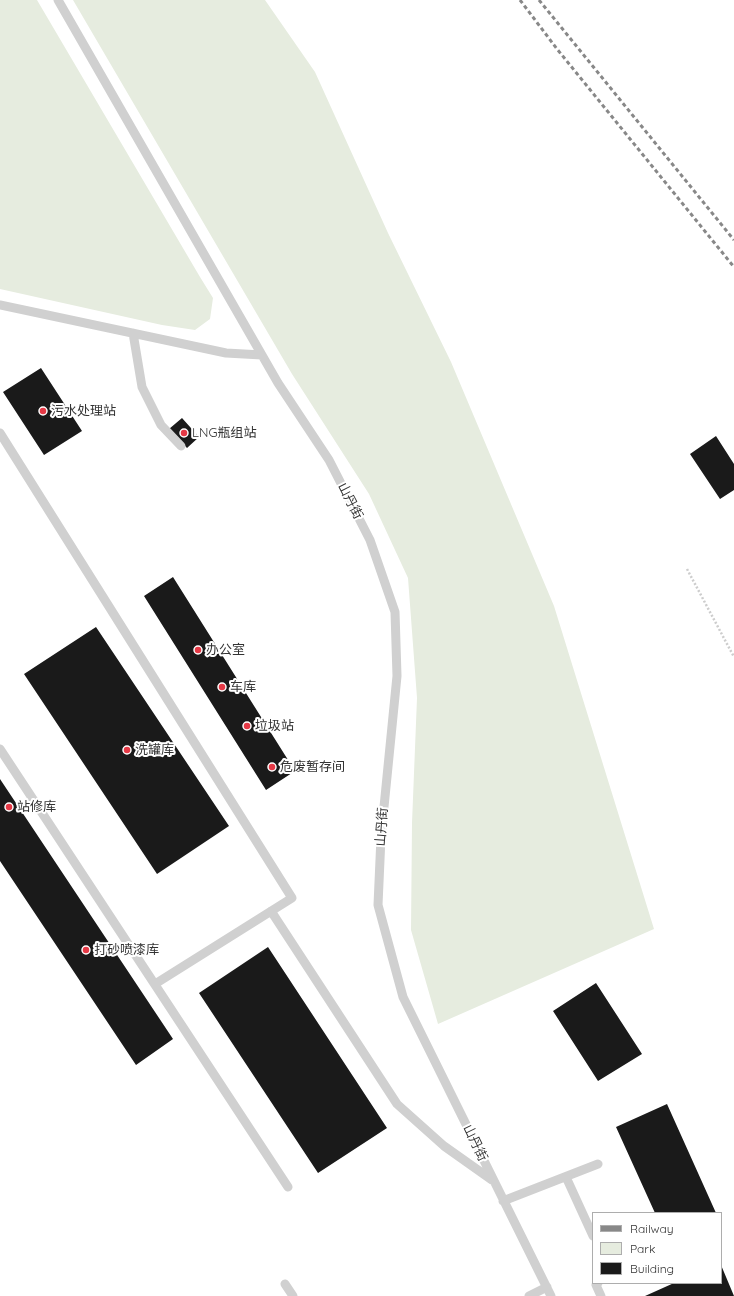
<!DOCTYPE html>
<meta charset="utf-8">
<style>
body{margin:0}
#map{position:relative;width:734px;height:1296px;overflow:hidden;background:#fff;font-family:Quicksand,sans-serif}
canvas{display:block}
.legend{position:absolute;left:592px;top:1212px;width:130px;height:72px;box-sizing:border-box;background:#fff;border:1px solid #adadad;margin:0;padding:5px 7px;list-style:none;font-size:12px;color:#333}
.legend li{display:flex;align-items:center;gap:8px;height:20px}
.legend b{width:20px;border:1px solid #adadad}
</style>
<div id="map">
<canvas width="734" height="1296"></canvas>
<ul class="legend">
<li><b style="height:5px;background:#888"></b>Railway</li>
<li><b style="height:11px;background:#e6ecdf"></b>Park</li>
<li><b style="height:11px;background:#1a1a1a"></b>Building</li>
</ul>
</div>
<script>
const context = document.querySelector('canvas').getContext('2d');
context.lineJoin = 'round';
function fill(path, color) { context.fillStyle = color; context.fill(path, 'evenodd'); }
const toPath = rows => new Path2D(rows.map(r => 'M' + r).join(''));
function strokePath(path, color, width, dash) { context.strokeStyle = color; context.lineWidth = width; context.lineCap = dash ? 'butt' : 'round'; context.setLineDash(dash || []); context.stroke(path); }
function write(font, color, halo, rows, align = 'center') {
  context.font = font + ' Quicksand,"Noto Sans SC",sans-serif'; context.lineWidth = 4; context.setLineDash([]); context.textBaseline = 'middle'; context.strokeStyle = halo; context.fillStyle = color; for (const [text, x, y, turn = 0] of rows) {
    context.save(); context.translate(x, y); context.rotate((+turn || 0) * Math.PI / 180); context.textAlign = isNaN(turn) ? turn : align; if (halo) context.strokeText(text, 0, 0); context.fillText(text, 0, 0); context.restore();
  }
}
fill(toPath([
 [0,0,37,0,200,277,213,298,210,319,195,330,162,325,0,289],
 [73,0,265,0,315,72,388,233,451,362,554,606,654,929,438,1024,411,930,412,823,417,698,408,578,369,494,292,374]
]), '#e6ecdf');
fill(toPath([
 [41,368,82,431,44,455,3,392],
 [182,418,199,437,187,448,169,429],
 [716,436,734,464,734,490,720,499,690,454],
 [173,577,295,771,266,790,144,596],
 [96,627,229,826,157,874,24,674],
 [0,779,173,1039,136,1065,0,861],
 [268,947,387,1128,318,1173,199,993],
 [596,983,642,1054,598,1081,553,1011],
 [667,1104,716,1213,655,1213,616,1127],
 [721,1265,734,1296,645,1296,674,1283,721,1283]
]), '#1a1a1a');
strokePath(toPath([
 [687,569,734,657]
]), '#cdcdcd', 2.5, [2, 2]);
strokePath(toPath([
 [58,0,278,383,329,460,370,540,395,612,397,676,381,837,378,905,403,997,551,1296],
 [0,305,226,353,262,355],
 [133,333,142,387,161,425,181,446],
 [0,433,292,898,155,984],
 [0,749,288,1187],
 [271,911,397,1104,444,1146,492,1180],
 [566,1177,593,1236],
 [503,1201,598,1164],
 [598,1283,596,1285,601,1296],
 [285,1284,293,1296],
 [529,1296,547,1287]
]), '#d0d0d0', 9);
strokePath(toPath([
 [520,0,557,49,734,267],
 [539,0,734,240]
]), '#888', 3, [4, 3]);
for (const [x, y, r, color] of [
 [43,411,4,"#e63946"],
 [184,433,4,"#e63946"],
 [198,650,4,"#e63946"],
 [222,687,4,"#e63946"],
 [247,726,4,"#e63946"],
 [127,750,4,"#e63946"],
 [272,767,4,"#e63946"],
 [9,807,4,"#e63946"],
 [86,950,4,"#e63946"]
]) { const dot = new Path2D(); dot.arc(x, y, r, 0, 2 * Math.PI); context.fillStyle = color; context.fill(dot); strokePath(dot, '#fff', 1.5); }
write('13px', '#333', '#fff', [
 ["污水处理站",51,411],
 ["LNG瓶组站",192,433],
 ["办公室",206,650],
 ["车库",230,687],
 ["垃圾站",255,726],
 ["洗罐库",135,750],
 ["危废暂存间",280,767],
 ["站修库",17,807],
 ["打砂喷漆库",94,950]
], 'left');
write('13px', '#333', '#fff', [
 ["山丹街",350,501,63],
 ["山丹街",382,827,-86],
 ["山丹街",475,1143,64]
]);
</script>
